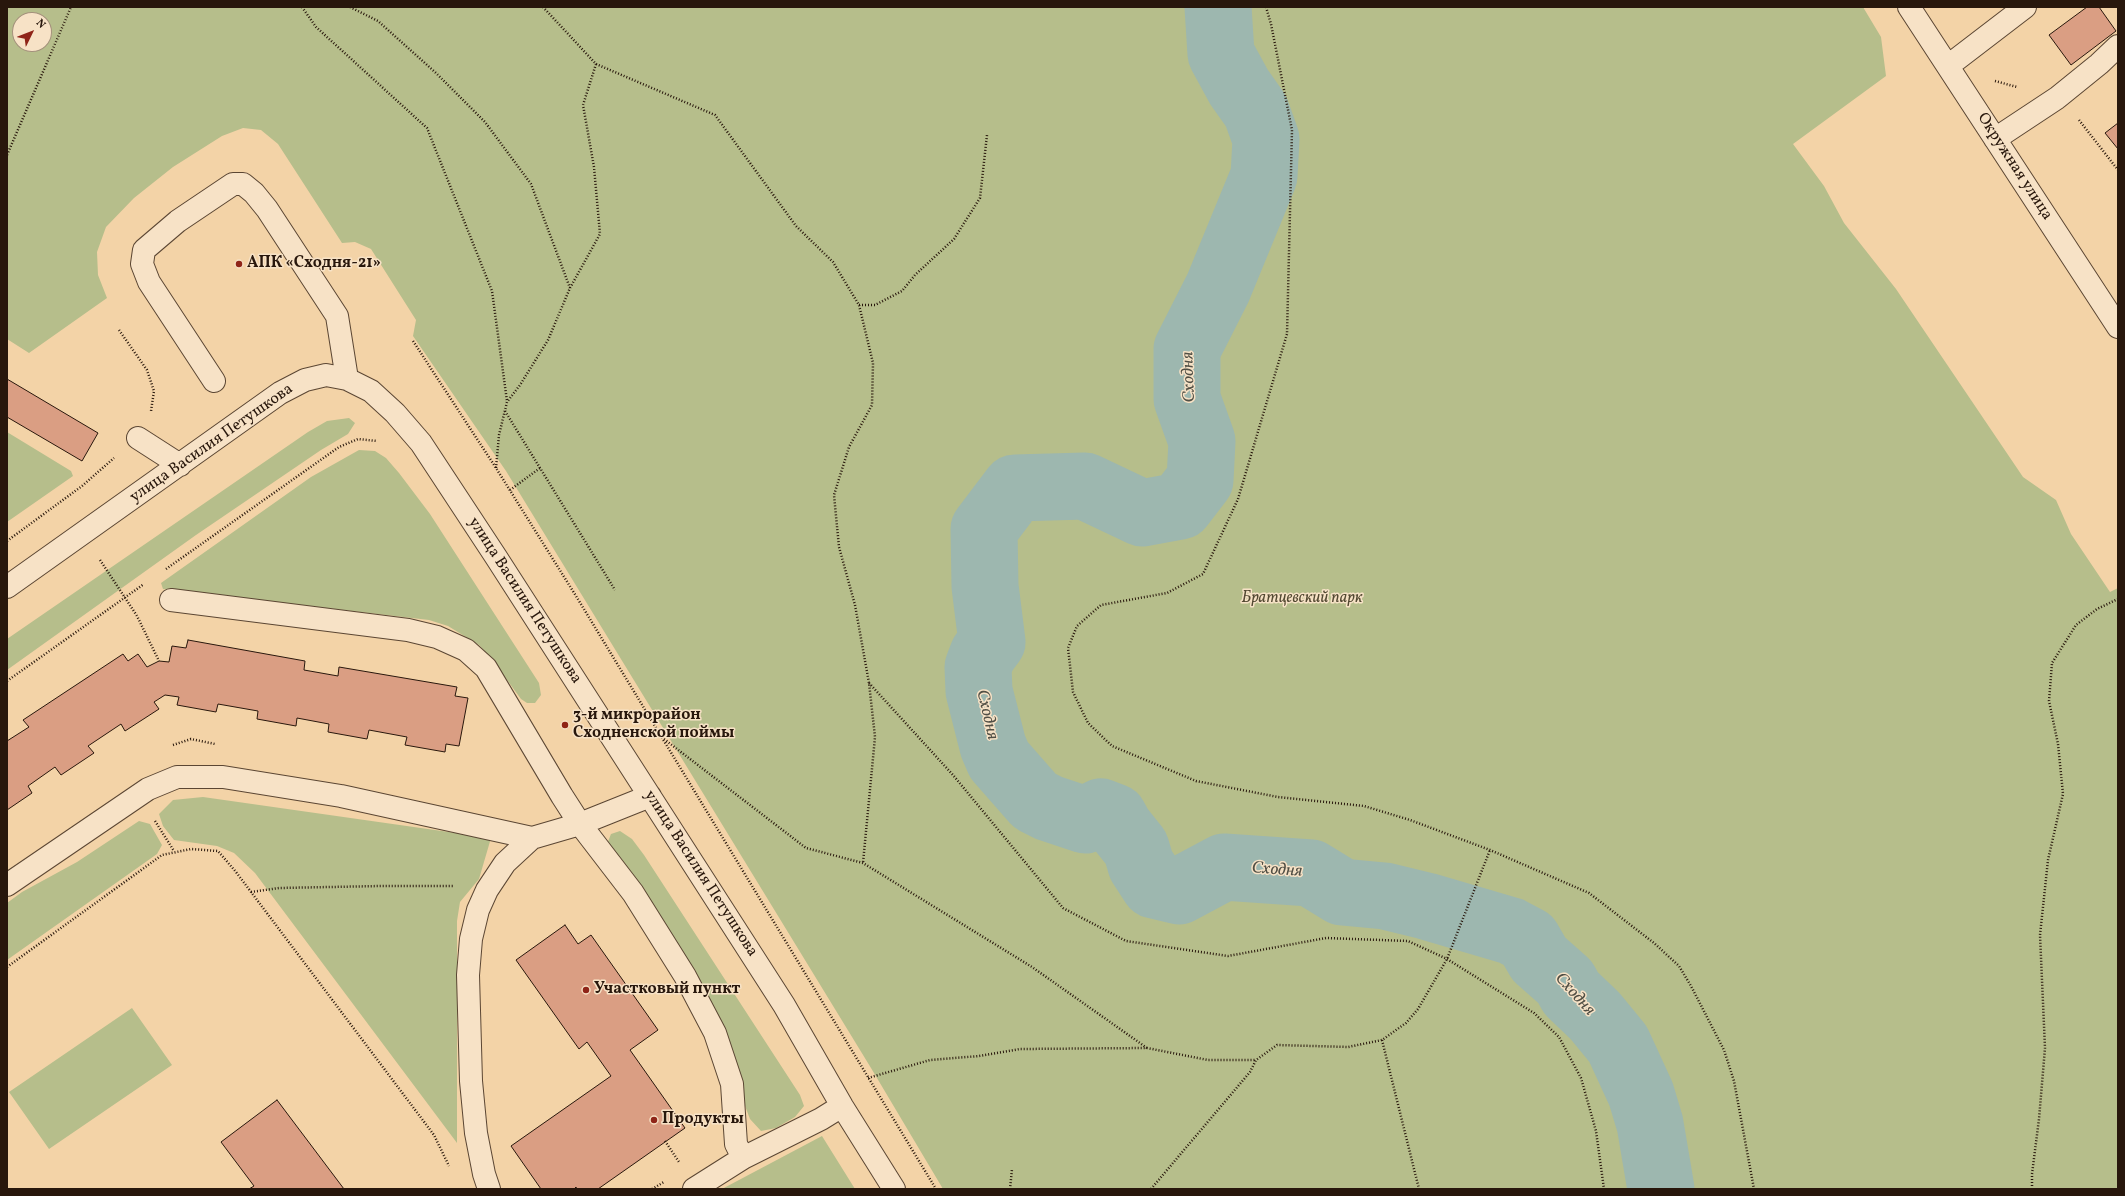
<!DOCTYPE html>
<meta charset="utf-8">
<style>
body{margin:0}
#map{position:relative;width:2125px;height:1196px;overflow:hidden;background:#f3d3a7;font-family:Vollkorn,serif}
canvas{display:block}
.frame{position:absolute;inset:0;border:8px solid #28170c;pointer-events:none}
.north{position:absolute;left:12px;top:12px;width:40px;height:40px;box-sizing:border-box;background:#f7e2c6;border:1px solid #a4917c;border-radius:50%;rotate:47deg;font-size:11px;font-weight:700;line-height:16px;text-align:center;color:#28170c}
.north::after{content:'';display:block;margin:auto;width:14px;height:18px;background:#8f2418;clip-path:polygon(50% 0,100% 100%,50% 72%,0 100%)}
</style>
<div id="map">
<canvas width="2125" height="1196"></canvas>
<div class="frame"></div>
<div class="north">N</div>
</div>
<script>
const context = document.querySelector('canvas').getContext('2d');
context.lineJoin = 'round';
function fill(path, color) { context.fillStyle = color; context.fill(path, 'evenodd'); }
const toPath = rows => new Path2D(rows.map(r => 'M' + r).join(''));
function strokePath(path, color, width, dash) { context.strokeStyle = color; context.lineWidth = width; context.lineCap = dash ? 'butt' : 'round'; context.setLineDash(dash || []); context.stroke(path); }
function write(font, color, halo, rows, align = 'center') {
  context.font = font + ' Vollkorn,serif'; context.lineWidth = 3; context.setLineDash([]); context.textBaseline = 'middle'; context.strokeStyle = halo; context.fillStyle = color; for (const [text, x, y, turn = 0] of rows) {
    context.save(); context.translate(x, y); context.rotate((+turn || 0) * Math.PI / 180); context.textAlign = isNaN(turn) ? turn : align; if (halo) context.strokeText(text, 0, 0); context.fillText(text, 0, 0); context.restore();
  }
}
fill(toPath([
 [7,7,1863,7,1881,37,1886,76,1793,144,1824,186,1844,223,1896,289,2023,477,2056,500,2071,534,2110,592,2118,588,2118,1189,943,1189,871,1068,506,471,413,336,416,320,371,249,355,242,342,243,278,144,261,130,243,128,222,136,173,167,134,198,106,227,97,252,98,275,107,298,29,353,7,339],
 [20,20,44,20,44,44,20,44],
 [349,418,355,423,348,434,321,450,196,535,7,670,7,639,308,432,327,421],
 [7,432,71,471,73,476,7,522],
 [359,450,375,451,386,458,399,473,430,514,539,683,541,695,535,703,527,703,521,699,493,661,479,645,448,626,429,620,163,589,161,583,311,477],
 [203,797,491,838,479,879,460,902,457,921,457,1143,255,873,234,853,217,846,174,840,163,826,159,814,173,800],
 [139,821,150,824,162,845,157,854,7,960,7,903,22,892,77,862],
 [620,831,632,839,644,855,800,1095,804,1106,795,1117,776,1128,761,1131,750,1119,742,1098,607,844,611,834],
 [132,1008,172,1065,49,1149,9,1092],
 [822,1136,855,1189,721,1189,722,1189]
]), '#b6be8b');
strokePath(toPath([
 [1218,7,1221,54,1239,87,1256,111,1266,139,1264,176,1218,288,1187,349,1187,399,1202,441,1200,480,1180,506,1142,513,1085,486,1015,488,984,529,985,586,992,642,983,654,978,667,979,691,993,746,999,760,1035,801,1049,808,1085,820,1101,812,1114,817,1120,828,1136,848,1141,865,1154,885,1179,891,1224,867,1311,873,1342,892,1385,896,1426,906,1511,931,1528,940,1539,959,1565,982,1571,993,1595,1016,1618,1044,1641,1094,1650,1124,1661,1189]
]), '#9db7af', 67);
const building = toPath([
 [2087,7,2099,7,2116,31,2071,65,2049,35,2087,7],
 [2118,123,2118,149,2105,133,2118,123],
 [7,379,98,433,82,461,7,417,7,379],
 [188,640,305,661,304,670,338,676,339,667,457,687,455,696,468,698,459,746,446,744,445,752,405,745,407,737,369,730,367,739,328,732,329,724,297,718,296,726,257,719,258,711,218,704,216,712,177,705,179,697,165,695,154,702,159,709,125,731,121,724,88,746,94,753,61,775,55,767,28,786,32,793,7,810,7,741,29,727,23,720,123,654,128,661,138,654,147,667,159,661,169,662,172,646,186,648,188,640],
 [565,925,578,944,591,935,658,1030,630,1050,685,1128,598,1189,577,1189,576,1187,574,1189,541,1189,511,1146,611,1076,587,1042,579,1049,516,960,565,925],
 [277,1100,344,1189,249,1189,254,1186,221,1142,277,1100]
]);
fill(building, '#da9e83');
strokePath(building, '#28170c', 1);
const minor = toPath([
 [1909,7,2118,327],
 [1948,66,2025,7],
 [1995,139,2057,98,2099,64,2118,46],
 [214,381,149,282,142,264,144,250,178,221,233,184,243,184,254,193,267,209,337,316,347,379],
 [138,438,180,465],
 [7,587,280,393,305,380,326,375,347,379,371,391,395,413,421,443,496,557,784,1005,842,1106,894,1189],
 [171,600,408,630,437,637,466,650,486,668,562,796,580,824,633,893,685,976,715,1033,732,1084,736,1144,743,1158],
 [7,885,148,789,177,777,223,777,341,796,532,838,580,824,650,796],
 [489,1189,484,1174,476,1133,471,1081,468,975,471,939,478,910,487,890,505,863,532,838],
 [694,1189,743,1158,821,1119,842,1106]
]);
strokePath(minor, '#5b4633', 24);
strokePath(toPath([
 [302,7,316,27,427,128,492,291,507,401],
 [350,7,378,21,436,73,485,122,531,184,570,288],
 [1266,7,1271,24,1292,130,1287,334,1238,499,1203,574,1167,593,1101,605,1077,626,1068,648,1073,692,1088,723,1112,746,1196,781,1278,797,1364,806,1410,820,1490,850,1589,893,1654,943,1679,966,1691,986,1724,1050,1734,1081,1754,1189],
 [596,64,715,115,796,226,833,262,859,305,873,363,872,405,849,447,834,495,839,547,855,605,869,683,875,737,863,863],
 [1995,81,2017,87],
 [2079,120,2118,170],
 [7,155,71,7],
 [859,305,875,305,902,291,915,275,954,239,980,198,987,135],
 [119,330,147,370,154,391,151,411],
 [413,341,496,468,576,596,936,1189],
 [505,411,615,590],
 [496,468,499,435,507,402,520,385,548,340,570,288,600,234,594,167,583,105,596,64,543,7],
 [510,490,540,468],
 [7,541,82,486,114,458],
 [100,560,137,616,159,661],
 [166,569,339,447,358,439,377,441],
 [7,681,144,584],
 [869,683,953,775,1063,908,1126,941,1228,956,1326,938,1408,941,1447,959,1534,1013,1559,1037,1581,1078,1596,1131,1604,1189],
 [664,739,806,848,863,863,1032,967,1147,1048],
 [173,745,191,739,215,744],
 [155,821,174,851],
 [251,892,279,888,381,886,454,886],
 [7,967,162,855,191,849,218,851,236,872,434,1135,449,1166],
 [1382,1040,1419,1189],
 [868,1078,930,1060,979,1056,1020,1049,1147,1048,1208,1060,1256,1060],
 [665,1141,679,1162],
 [652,1189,664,1182],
 [1010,1189,1012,1169],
 [1151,1189,1250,1072,1256,1060,1277,1045,1348,1047,1382,1040,1406,1023,1418,1009,1447,959,1490,850],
 [2032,1189,2032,1174,2039,1119,2045,1048,2040,935,2048,860,2063,794,2058,744,2049,701,2052,663,2076,625,2097,609,2118,599]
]), '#28170c', 2.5, [1, 2]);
strokePath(minor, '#f7e2c6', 22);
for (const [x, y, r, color] of [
 [239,264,4,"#8f2418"],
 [565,725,4,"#8f2418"],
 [586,990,4,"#8f2418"],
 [654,1120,4,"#8f2418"]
]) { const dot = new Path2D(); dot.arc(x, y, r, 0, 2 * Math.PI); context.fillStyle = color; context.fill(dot); strokePath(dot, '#f7e2c6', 1.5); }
write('16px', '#28170c', '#f7e2c6', [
 ["Окружная улица",2014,167,57],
 ["улица Василия Петушкова",212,444,-35],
 ["улица Василия Петушкова",524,601,57],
 ["улица Василия Петушкова",700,874,57]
]);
write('bold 16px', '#28170c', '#f7e2c6', [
 ["АПК «Сходня-21»",247,264],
 ["3-й микрорайон",573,716],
 ["Сходненской поймы",573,734],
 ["Участковый пункт",594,990],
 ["Продукты",662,1120]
], 'left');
write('italic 16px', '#534932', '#f7e2c6', [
 ["Братцевский парк",1302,599]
]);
write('italic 17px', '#514f45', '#f7e2c6', [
 ["Сходня",1190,377,-92],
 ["Сходня",986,715,77],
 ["Сходня",1277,871,4],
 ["Сходня",1574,995,48]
]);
</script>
